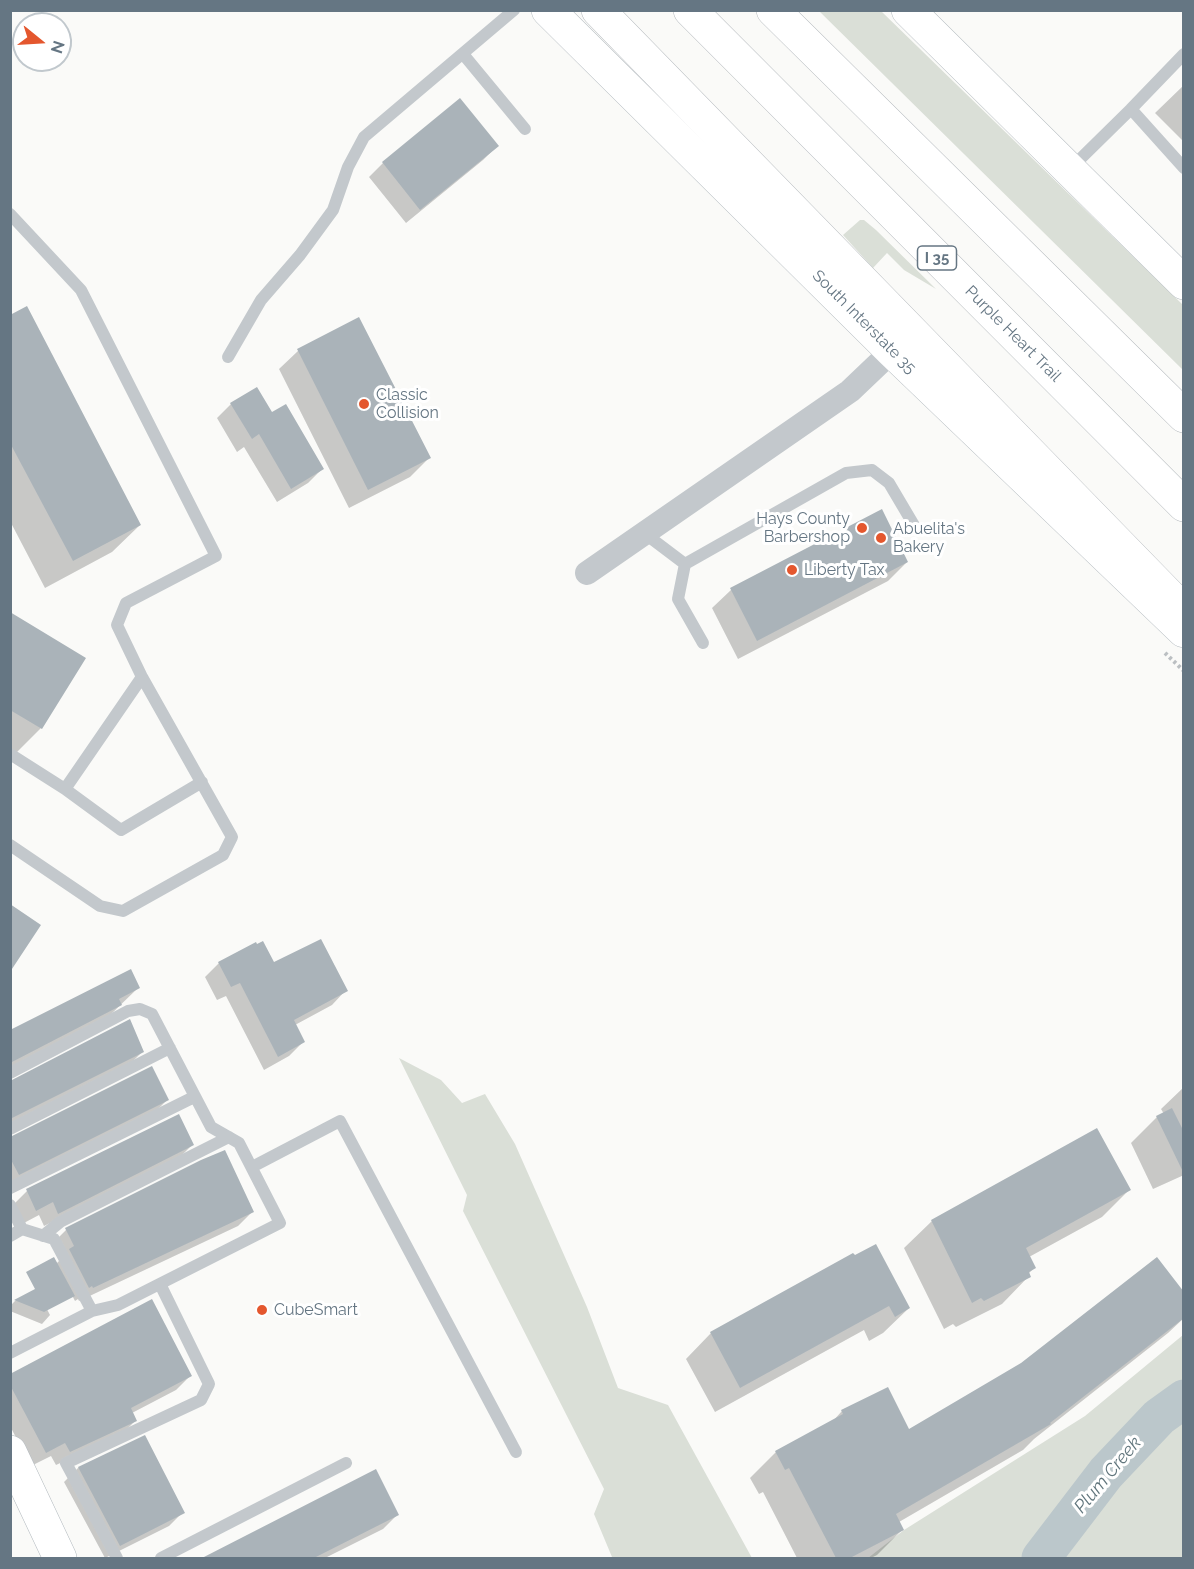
<!DOCTYPE html>
<style>
body{margin:0}
#map{position:relative;width:1194px;height:1569px;overflow:hidden;background:#fafaf8;font-family:Raleway,sans-serif}
canvas{display:block}
.frame{position:absolute;inset:0;border:12px solid #657683;pointer-events:none}
.north{position:absolute;left:12px;top:12px;width:60px;height:60px;box-sizing:border-box;background:#fff;border:2px solid #c1c8cd;border-radius:50%;rotate:108deg;font-size:16px;font-weight:700;line-height:24px;text-align:center;color:#657683}
.north::after{content:'';display:block;margin:auto;width:21px;height:27px;background:#e4572e;clip-path:polygon(50% 0,100% 100%,50% 72%,0 100%)}
</style>
<div id="map">
<canvas width="1194" height="1569"></canvas>
<div class="frame"></div>
<div class="north">N</div>
</div>
<script>
const context = document.querySelector('canvas').getContext('2d');
context.lineJoin = 'round';
function fill(path, color) { context.fillStyle = color; context.fill(path, 'evenodd'); }
const toPath = rows => new Path2D(rows.map(r => 'M' + r).join(''));
function strokePath(path, color, width, dash) { context.strokeStyle = color; context.lineWidth = width; context.lineCap = dash ? 'butt' : 'round'; context.setLineDash(dash || []); context.stroke(path); }
function write(font, color, halo, rows, align = 'center') {
  context.font = font + ' Raleway,sans-serif'; context.lineWidth = 6; context.setLineDash([]); context.textBaseline = 'middle'; context.strokeStyle = halo; context.fillStyle = color; for (const [text, x, y, turn = 0] of rows) {
    context.save(); context.translate(x, y); context.rotate((+turn || 0) * Math.PI / 180); context.textAlign = isNaN(turn) ? turn : align; if (halo) context.strokeText(text, 0, 0); context.fillText(text, 0, 0); context.restore();
  }
}
fill(toPath([
 [819,11,881,11,1183,305,1183,370],
 [860,220,864,220,876,230,936,289,904,270,887,253,873,268,843,235],
 [399,1058,441,1080,462,1103,485,1094,515,1144,587,1307,618,1388,668,1405,752,1558,610,1558,612,1557,594,1514,604,1489,463,1211,467,1195],
 [1183,1335,1183,1558,868,1558,904,1530,1085,1416]
]), '#dadfd7');
fill(toPath([
 [1184,85,1184,142,1155,113],
 [460,100,497,146,483,160,406,223,369,177,383,163],
 [10,317,140,525,112,552,45,588,10,521],
 [359,319,429,458,410,477,349,508,279,369,298,351],
 [231,404,272,414,322,469,308,483,277,502,244,447,237,452,217,418],
 [881,512,907,562,888,581,738,659,712,608,731,590],
 [10,613,41,728,14,755,10,753],
 [219,963,273,964,346,990,332,1005,295,1025,303,1042,289,1056,264,1070,226,996,217,1000,205,977],
 [139,987,106,1019,10,1069,10,1033],
 [142,1052,128,1066,10,1125,10,1082],
 [1184,1087,1184,1175,1153,1189,1131,1143,1157,1117,1164,1114,1161,1109],
 [167,1100,153,1114,10,1184,10,1138],
 [192,1145,178,1159,44,1226,39,1215,22,1224,13,1205,27,1191],
 [1129,1190,1102,1217,1029,1257,1034,1268,1028,1274,1029,1276,1002,1304,956,1327,953,1324,944,1329,904,1248,932,1221],
 [252,1212,238,1226,79,1301,78,1299,75,1301,56,1264,60,1260,52,1244,66,1230],
 [853,1255,909,1308,883,1333,869,1341,864,1330,715,1412,686,1359,711,1333],
 [37,1290,50,1315,42,1324,10,1311,10,1306,15,1301],
 [1184,1318,1168,1333,1034,1439,1023,1450,899,1522,903,1529,877,1555,871,1558,797,1558,763,1492,759,1494,750,1478,776,1452,832,1422,842,1411,908,1431,1022,1365],
 [10,1376,190,1376,176,1390,132,1413,136,1420,122,1434,56,1465,51,1456,31,1466,10,1426],
 [144,1437,183,1512,169,1526,105,1558,64,1482,78,1468],
 [375,1471,397,1515,383,1529,325,1558,205,1558]
]), '#0003');
strokePath(toPath([
 [1041,1558,1106,1473,1159,1417,1184,1399]
]), '#bbc7cb', 39);
fill(toPath([
 [460,98,499,146,420,210,382,162],
 [27,306,141,525,73,561,10,443,10,315],
 [359,317,431,458,368,490,297,349],
 [257,387,272,412,286,404,324,469,291,489,259,434,252,439,230,403],
 [882,509,908,562,757,641,730,588],
 [10,612,86,658,42,729,10,710],
 [10,904,41,925,10,972],
 [321,939,348,991,294,1020,305,1042,278,1057,240,983,231,987,218,962,256,942,257,944,263,941,274,962],
 [131,969,140,988,119,999,122,1005,10,1063,10,1030],
 [130,1019,144,1052,10,1119,10,1081],
 [152,1066,169,1100,19,1175,10,1158,10,1137],
 [1172,1108,1184,1132,1184,1174,1156,1116],
 [179,1114,194,1145,58,1214,53,1202,36,1211,26,1189],
 [1097,1128,1131,1190,1026,1248,1036,1268,1029,1272,1031,1277,984,1301,981,1298,972,1303,931,1220],
 [225,1150,254,1212,93,1288,92,1286,89,1288,69,1249,74,1246,65,1228,201,1160],
 [876,1244,910,1308,895,1317,889,1306,740,1388,710,1332,853,1253,855,1255],
 [54,1257,75,1296,44,1312,14,1300,35,1289,26,1272],
 [1157,1257,1184,1292,1184,1318,1050,1423,1051,1424,896,1514,904,1530,850,1558,836,1558,789,1468,785,1470,775,1451,843,1414,841,1410,888,1387,909,1429,1021,1363],
 [152,1299,192,1376,131,1408,137,1421,70,1452,65,1443,46,1453,10,1385,10,1374],
 [145,1435,185,1513,120,1546,78,1467],
 [376,1469,399,1515,314,1558,202,1558]
]), '#aab3b9');
const secondary = toPath([
 [548,10,892,351,1184,631],
 [908,10,1184,283],
 [10,1452,60,1558]
]);
const highway = toPath([
 [598,10,1184,611],
 [690,10,1184,505],
 [773,10,1184,416]
]);
strokePath(secondary, '#b3babf', 34);
strokePath(highway, '#b4b9bd', 34);
strokePath(toPath([
 [1165,653,1184,671]
]), '#bbbfc2', 4, [3, 3]);
strokePath(toPath([
 [463,54,525,129],
 [1131,109,1184,54],
 [1070,169,1131,109,1184,168],
 [10,214,81,290,216,556,126,603,117,625,142,677,65,789,10,754],
 [228,357,261,300,300,255,333,210,348,167,364,137,514,10],
 [644,533,685,564,846,473,872,470,889,483,915,527],
 [685,564,678,599,703,643],
 [65,789,121,830,202,782],
 [10,845,100,906,123,911,223,855,232,837,142,677],
 [10,1073,128,1011,140,1009,152,1014,211,1127,239,1143,280,1223,118,1305,92,1311],
 [10,1129,170,1048],
 [252,1167,340,1121,516,1452],
 [10,1188,194,1097],
 [10,1205,22,1229,10,1236],
 [43,1236,60,1222,229,1137],
 [10,1353,92,1311,54,1239,22,1229],
 [117,1558,66,1463,201,1400,209,1384,160,1284],
 [161,1558,346,1463]
]), '#c3c8cc', 12);
strokePath(toPath([
 [587,573,850,391,892,351]
]), '#c3c8cc', 24);
strokePath(secondary, '#fff', 33);
strokePath(highway, '#fff', 33);
for (const [x, y, r, color] of [
 [364,404,6,"#e4572e"],
 [862,528,6,"#e4572e"],
 [881,538,6,"#e4572e"],
 [792,570,6,"#e4572e"],
 [262,1310,6,"#e4572e"]
]) { const dot = new Path2D(); dot.arc(x, y, r, 0, 2 * Math.PI); context.fillStyle = color; context.fill(dot); strokePath(dot, '#fff', 2); }
for (const [x, y, w] of [
 [937,258,39]
]) { const box = new Path2D(); box.roundRect(x - w / 2, y - 12, w, 24, 4.5); context.fillStyle = '#fff'; context.fill(box); strokePath(box, '#657683', 1.5); }
write('bold 15px', '#657683', null, [
 ["I 35",937,258]
]);
write('16px', '#657683', '#fff', [
 ["South Interstate 35",864,322,45],
 ["Purple Heart Trail",1013,334,45]
]);
write('16px', '#657683', '#fff', [
 ["Classic",376,395],
 ["Collision",376,413],
 ["Hays County",850,519,"right"],
 ["Barbershop",850,537,"right"],
 ["Abuelita's",893,529],
 ["Bakery",893,547],
 ["Liberty Tax",804,570],
 ["CubeSmart",274,1310]
], 'left');
write('italic 18px', '#60757c', '#fff', [
 ["Plum Creek",1108,1475,-50]
]);
</script>
